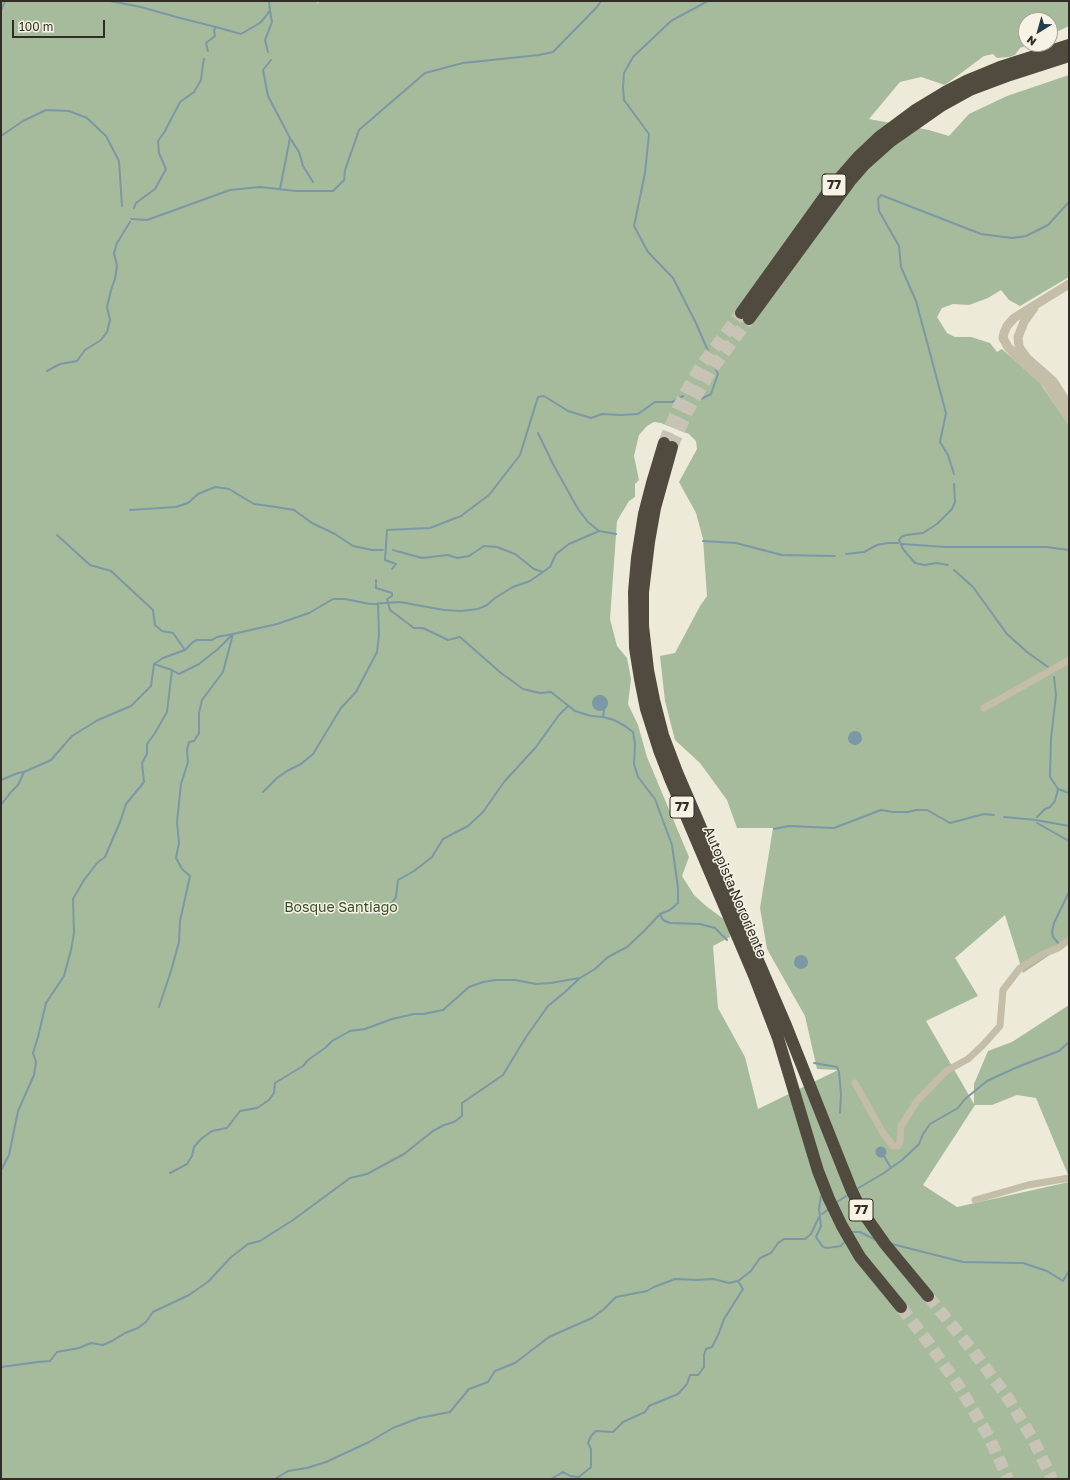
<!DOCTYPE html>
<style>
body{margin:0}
#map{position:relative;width:1070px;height:1480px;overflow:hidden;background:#eeead9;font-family:"Golos Text",sans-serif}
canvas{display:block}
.frame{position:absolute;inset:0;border:2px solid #312d26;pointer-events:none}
.north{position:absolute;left:1018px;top:12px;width:40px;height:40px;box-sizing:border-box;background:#f6f3e5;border:1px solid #a7a499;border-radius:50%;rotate:217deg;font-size:11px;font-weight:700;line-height:16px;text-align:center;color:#312d26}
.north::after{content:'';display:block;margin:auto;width:14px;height:18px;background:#213d4e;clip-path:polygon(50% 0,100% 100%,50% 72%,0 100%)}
.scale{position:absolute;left:12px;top:20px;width:93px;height:18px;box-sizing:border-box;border:2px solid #312d26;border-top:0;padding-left:5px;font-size:12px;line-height:14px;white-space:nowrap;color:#312d26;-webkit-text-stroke:3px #f6f3e5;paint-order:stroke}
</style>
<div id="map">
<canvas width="1070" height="1480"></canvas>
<div class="frame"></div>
<div class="north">N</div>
<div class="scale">100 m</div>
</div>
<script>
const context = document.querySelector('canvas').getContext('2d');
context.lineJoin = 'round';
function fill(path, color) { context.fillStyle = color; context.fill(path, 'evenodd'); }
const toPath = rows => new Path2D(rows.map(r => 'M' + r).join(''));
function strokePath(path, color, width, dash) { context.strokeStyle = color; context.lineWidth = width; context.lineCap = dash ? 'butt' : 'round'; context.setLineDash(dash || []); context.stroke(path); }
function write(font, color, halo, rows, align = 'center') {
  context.font = font + ' "Golos Text",sans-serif'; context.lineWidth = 3; context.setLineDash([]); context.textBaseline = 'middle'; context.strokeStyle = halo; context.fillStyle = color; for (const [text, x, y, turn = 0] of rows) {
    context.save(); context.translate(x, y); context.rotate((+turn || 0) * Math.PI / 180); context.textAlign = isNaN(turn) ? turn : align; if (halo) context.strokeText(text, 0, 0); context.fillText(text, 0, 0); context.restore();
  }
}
fill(toPath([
 [1,1,319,1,316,4,321,1,1069,1,1069,26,1050,35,1050,20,1026,20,1026,44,1030,44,1020,48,1015,55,1009,57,997,58,993,54,984,56,945,85,921,77,900,82,869,119,929,130,949,136,969,114,1007,96,1069,75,1069,277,1020,306,1009,300,1001,290,988,298,969,305,953,304,942,308,937,317,947,333,955,337,971,337,990,343,997,352,1002,349,1040,383,1069,425,1069,942,1023,973,1005,915,955,958,978,996,926,1021,974,1104,974,1084,988,1051,1012,1042,1069,1005,1069,1177,1036,1098,1017,1095,992,1105,975,1105,923,1185,957,1207,1069,1182,1069,1479,1,1479],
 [654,422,661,423,689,434,696,441,697,449,679,482,696,513,703,539,707,596,700,606,675,653,660,656,665,701,675,740,700,763,727,800,737,828,773,828,760,908,767,949,805,1016,817,1069,838,1070,758,1109,745,1057,718,1008,713,946,730,937,729,928,725,920,706,906,694,895,682,876,689,857,647,757,638,725,628,704,631,679,627,658,617,646,610,619,617,521,629,501,635,497,635,484,639,480,634,456,639,435,647,426]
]), '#a6bb9b');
fill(toPath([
 '592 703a8 8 0 1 1 16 0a8 8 0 1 1-16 0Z',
 '848 738a7 7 0 1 1 14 0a7 7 0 1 1-14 0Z',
 '794 962a7 7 0 1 1 14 0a7 7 0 1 1-14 0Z',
 '875.5 1152a5.5 5.5 0 1 1 11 0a5.5 5.5 0 1 1-11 0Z'
]), '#7b98a7');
strokePath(toPath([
 [110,1,141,7,180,18,216,27],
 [1,11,5,1],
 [1,19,1,29],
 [208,51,206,43,215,36,214,30,216,27,241,34,260,23,266,16,270,10,269,1],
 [268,52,265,40,272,22,270,11],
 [271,60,263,70,268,96,290,138,299,152,303,166,313,182],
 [1,136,23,121,46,110,69,111,87,118,106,136,119,161,122,206],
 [280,189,290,138],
 [134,208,136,203,155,189,166,169,159,153,158,141,165,131,180,102,194,92,201,80,203,64,204,59],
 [131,219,147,220,230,190,260,187,296,191,333,191,344,180,345,170,359,130,425,73,463,63,539,55,553,52,597,7,601,1],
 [47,371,60,364,77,361,85,350,101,340,107,332,110,320,107,307,111,290,115,279,117,266,114,253,117,243,130,222],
 [697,397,701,399,711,394,718,374,696,323,673,278,648,252,634,226,645,173,649,134,624,100,623,87,624,73,633,57,671,21,708,1],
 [538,433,554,466,578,509,588,522,599,531],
 [954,474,948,455,940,442,946,413,916,301,901,267,899,246,879,211,878,199,881,195,981,234,1012,238,1026,236,1048,225,1069,202],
 [130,510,176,507,188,503,198,494,215,487,229,489,254,504,276,507,294,510,312,523,335,534,353,546,372,550,383,550],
 [57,535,90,565,111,571,153,610,155,625,162,631,173,633,185,650],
 [703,541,736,543,782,555,835,556],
 [902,544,946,547,1046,547,1069,550],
 [393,550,422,558,448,555,457,558,469,556,484,546,497,547,515,554,534,569,543,572],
 [846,554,864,552,877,545,888,543,898,543],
 [948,565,937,563,924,565,915,563,903,549,899,540,901,537,906,535,923,533,937,524,952,509,955,502,954,484],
 [392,569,396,564,385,560,387,530,430,528,461,516,489,495,520,455,538,397,544,396,568,411,591,418,602,414,621,415,638,414,655,402,672,402,683,396],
 [954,570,973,587,1007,634,1027,652,1048,667],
 [376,580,376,588,392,593,392,596,387,599,390,610,414,628,423,628,448,640,460,637,501,673,523,689,540,693,551,692,575,711,591,716,603,717,604,710],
 [154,664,163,658,185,650,193,642,197,640,212,640,217,637,233,634,223,672,202,700,199,713,199,733,194,741,189,742,187,750,188,762,181,784,177,822,179,843,176,858,182,869,190,876,180,921,179,942,171,971,159,1007],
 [1054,677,1056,695,1051,739,1050,777,1058,789,1069,793],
 [603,717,614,720,625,726,633,732,635,744,634,764,638,777,655,799,672,845,678,888,678,903,670,910,660,914],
 [1,780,18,773,24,772,51,760,72,736,98,720,131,706,151,686,154,664,172,670,179,674,199,664,218,649,233,634,277,624,309,613,333,599,345,599,370,604,400,602,444,610,461,611,478,609,487,605,495,598,513,587,530,581,550,567,556,554,569,544,599,531,616,534],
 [263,792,277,778,287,771,301,764,313,754,341,708,356,692,377,652,379,635,378,603],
 [1,805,11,792,18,785,24,772],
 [1004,817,1036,820,1069,826],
 [1037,817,1045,809,1050,807,1055,801,1058,789],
 [1037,823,1069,841],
 [774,829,789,826,834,828,881,810,893,812,908,812,916,810,927,810,950,823,984,814,994,815],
 [379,914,389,907,396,897,398,880,414,871,432,857,443,839,468,826,483,812,504,782,536,747,559,715,568,706],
 [660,914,663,920,670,923,700,924,715,928,727,940],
 [1059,944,1053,937,1052,932,1054,923,1069,892],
 [1069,1028,1069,1034],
 [814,1063,837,1067,839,1072,841,1094,840,1113],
 [884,1156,891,1168],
 [1,1170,9,1155,18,1111,34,1075,36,1062,33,1053,38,1037,46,1003,64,976,71,950,74,933,73,899,84,880,97,863,105,857,120,822,126,804,144,782,142,763,147,754,147,744,155,733,167,712,172,670],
 [170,1173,187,1164,192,1156,194,1147,201,1139,212,1131,227,1128,240,1111,257,1108,269,1100,274,1093,275,1083,303,1066,308,1060,325,1048,332,1041,350,1031,365,1029,392,1019,414,1014,423,1014,443,1010,469,987,483,982,496,980,515,980,536,984,551,983,579,978],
 [855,1190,884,1173,902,1160,919,1144,923,1134,930,1124,958,1108,965,1099,987,1081,1015,1068,1059,1051,1069,1042],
 [821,1196,819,1209,821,1226,816,1237,823,1247,827,1248,841,1246,845,1241],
 [835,1203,848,1195],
 [822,1214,829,1209],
 [851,1232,860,1232,878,1241],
 [892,1244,963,1262,1023,1263,1047,1271,1063,1281,1069,1271],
 [1,1367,38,1362,50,1361,57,1352,79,1348,91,1343,103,1345,112,1341,125,1333,138,1328,146,1322,153,1312,189,1295,209,1281,230,1258,248,1244,260,1241,293,1220,350,1178,367,1174,404,1154,433,1131,444,1125,454,1122,462,1116,462,1103,503,1075,526,1037,548,1006,565,992,580,978,595,969,608,957,627,947,644,931,660,914],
 [275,1479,288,1471,307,1468,326,1462,369,1442,393,1428,419,1418,450,1412,469,1389,488,1382,495,1371,515,1363,549,1337,592,1318,604,1309,616,1297,647,1291,654,1287,675,1279,697,1280,713,1279,729,1283,738,1281,751,1271,760,1258,771,1253,778,1243,784,1239,805,1239,811,1234,819,1217],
 [551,1479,563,1472,570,1476,579,1477,591,1467,591,1449,588,1443,591,1436,596,1431,613,1432,623,1422,645,1412,649,1406,678,1394,687,1384,690,1375,698,1375,704,1367,704,1355,706,1349,712,1347,719,1333,724,1319,743,1289,738,1281]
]), '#7b98a7', 2);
strokePath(toPath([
 [664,443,678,408,688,388,701,366,741,313],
 [672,447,687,412,710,372,749,319],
 [928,1296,973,1351,1006,1395,1033,1439,1052,1479],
 [901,1307,928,1342,960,1388,989,1437,1008,1479]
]), '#c8c4b5', 12, [12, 6]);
strokePath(toPath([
 [984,708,1069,660],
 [855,1083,883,1133,893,1146,898,1146,900,1142,901,1126,917,1101,946,1071,968,1059,983,1045,1000,1026,1003,990,1020,968,1043,954,1058,948,1069,940],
 [975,1200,1028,1185,1069,1178]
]), '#c4bda7', 7);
strokePath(toPath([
 [1069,284,1014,318,1007,326,1004,333,1003,338,1008,347,1016,356,1046,383,1069,418],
 [1034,308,1024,322,1018,337,1019,347,1027,358,1053,381,1069,406]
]), '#c4bda7', 9);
strokePath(toPath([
 [741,313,830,189,859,156,879,137,914,111,947,91,966,81,1000,67,1069,45],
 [749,319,851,180,864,165,891,141,941,106,970,90,1010,75,1069,56],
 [664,443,652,483,644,514,637,558,634,592,635,648,640,679,646,709,659,750,671,781,755,978,778,1038,818,1171,829,1199,842,1226,860,1257,901,1307],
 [672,447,655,508,649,542,643,592,643,626,648,670,654,700,663,735,677,772,785,1023,851,1189,861,1210,885,1244,928,1296]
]), '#514a3e', 12);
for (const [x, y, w] of [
 [834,185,24],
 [682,807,24],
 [861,1210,24]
]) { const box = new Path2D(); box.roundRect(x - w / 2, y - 11, w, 22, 3); context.fillStyle = '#f6f3e5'; context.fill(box); strokePath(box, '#312d26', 1); }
write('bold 13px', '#312d26', null, [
 ["77",834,185],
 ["77",682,807],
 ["77",861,1210]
]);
write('14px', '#312d26', '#f6f3e5', [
 ["Autopista Nororiente",735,892,67]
]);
write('14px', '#374d2d', '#f6f3e5', [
 ["Bosque Santiago",341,908]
]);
</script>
